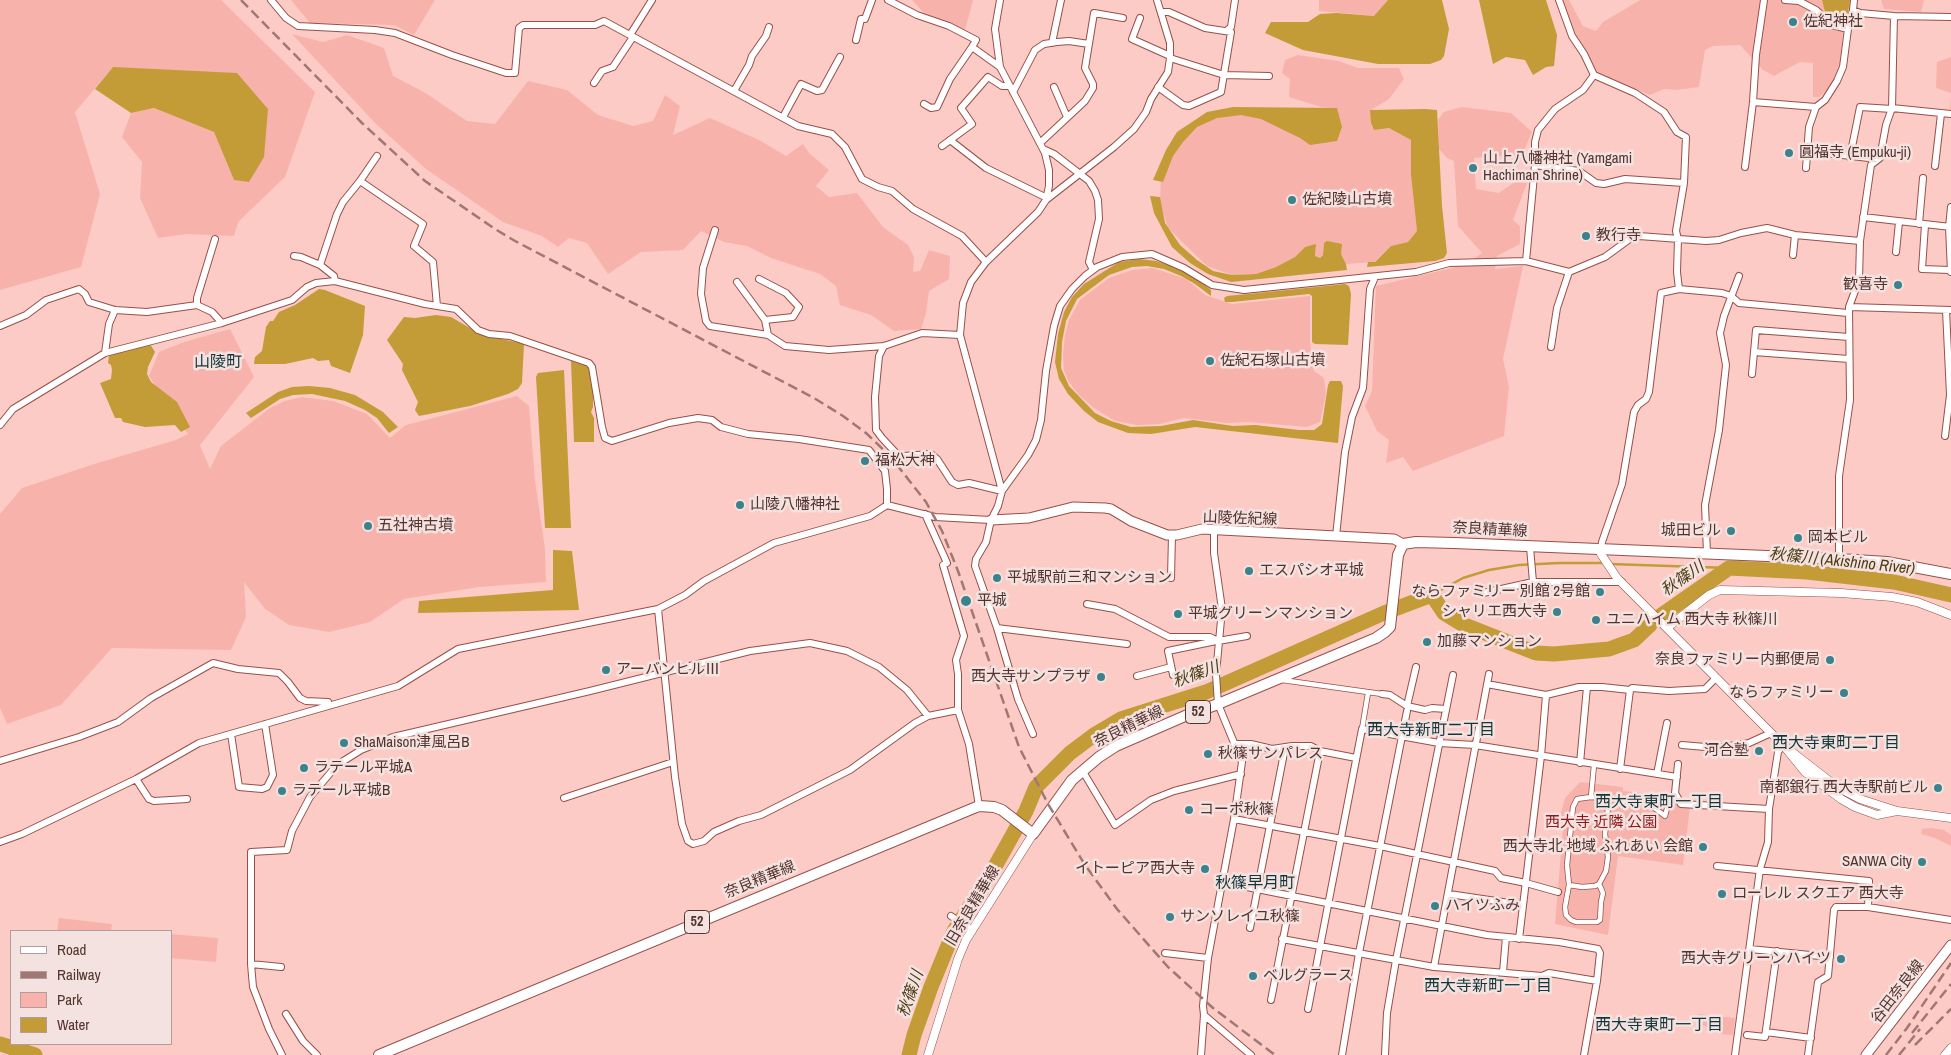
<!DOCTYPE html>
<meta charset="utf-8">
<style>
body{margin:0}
#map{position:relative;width:1951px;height:1055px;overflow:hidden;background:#fdcbc5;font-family:"Archivo Narrow",sans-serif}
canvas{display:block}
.legend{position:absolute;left:10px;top:930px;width:162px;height:115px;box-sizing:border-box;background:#f3e2df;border:1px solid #b39c99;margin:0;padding:6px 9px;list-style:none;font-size:15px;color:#54332f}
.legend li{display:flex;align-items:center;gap:10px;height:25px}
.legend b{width:25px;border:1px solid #b39c99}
</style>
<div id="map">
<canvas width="1951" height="1055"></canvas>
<ul class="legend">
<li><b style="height:6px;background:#fff"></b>Road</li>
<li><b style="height:6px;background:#a07772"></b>Railway</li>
<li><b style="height:14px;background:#f7b3ab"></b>Park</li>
<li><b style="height:14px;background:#c39b37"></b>Water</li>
</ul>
</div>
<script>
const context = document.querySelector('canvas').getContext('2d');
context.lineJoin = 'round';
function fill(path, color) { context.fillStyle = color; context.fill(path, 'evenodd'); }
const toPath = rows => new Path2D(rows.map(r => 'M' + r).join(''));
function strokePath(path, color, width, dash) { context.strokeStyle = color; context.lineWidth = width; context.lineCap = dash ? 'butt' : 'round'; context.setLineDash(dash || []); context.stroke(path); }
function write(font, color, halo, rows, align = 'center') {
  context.font = font + ' "Archivo Narrow","Noto Sans JP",sans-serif'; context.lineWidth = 5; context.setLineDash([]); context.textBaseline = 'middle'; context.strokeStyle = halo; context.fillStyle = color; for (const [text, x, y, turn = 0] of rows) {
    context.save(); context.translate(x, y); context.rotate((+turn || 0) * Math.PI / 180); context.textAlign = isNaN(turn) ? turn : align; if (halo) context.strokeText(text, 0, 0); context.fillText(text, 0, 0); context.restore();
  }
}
fill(toPath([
 [0,0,221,0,315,92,285,177,238,222,234,236,187,234,158,238,140,198,142,162,122,137,131,113,154,108,214,132,234,180,264,157,113,67,75,112,100,194,81,267,0,290],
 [291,0,435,0,414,35,394,25,310,23],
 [912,0,973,0,965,30,933,23],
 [1319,0,1388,0,1375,16,1319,11],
 [1555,0,1569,0,1583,26,1596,31,1603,22,1640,0,1822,0,1825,12,1840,24,1843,32,1840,62,1831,87,1819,97,1813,97,1813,63,1800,62,1774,76,1763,70,1740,45,1713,46,1705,50,1699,87,1676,90,1664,89,1650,95,1597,73,1568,35],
 [1881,0,1924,0,1921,12,1884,9],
 [292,34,323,42,347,35,384,48,393,76,424,92,467,121,495,124,528,81,567,90,598,115,633,126,653,121,665,95,680,106,673,135,710,118,759,140,786,156,803,144,809,153,829,170,816,186,829,197,857,193,883,227,908,245,914,257,913,272,920,271,929,250,950,256,949,279,929,291,926,313,921,329,894,331,871,315,840,305,836,286,820,274,771,258,747,246,724,242,701,231,683,250,641,252,608,274,587,243,569,238,558,247,542,236,503,222,426,169,376,124],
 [1298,55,1339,61,1358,68,1399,68,1404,79,1389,99,1371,110,1371,123,1374,130,1389,128,1411,140,1411,175,1417,231,1408,242,1391,246,1374,262,1346,264,1341,254,1324,243,1323,255,1320,258,1315,257,1316,245,1305,247,1295,257,1276,267,1256,274,1232,275,1207,266,1168,228,1160,202,1161,171,1179,141,1211,116,1259,109,1310,145,1337,109,1321,107,1289,97,1290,79,1282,73,1285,60],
 [1951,57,1951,112,1950,112,1951,93,1936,88,1937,62],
 [1462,107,1511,113,1532,132,1522,155,1474,158,1476,189,1499,193,1519,179,1529,178,1513,220,1520,226,1520,244,1497,256,1495,269,1523,266,1503,359,1509,387,1504,436,1413,471,1403,457,1386,463,1389,440,1377,431,1365,406,1372,391,1376,286,1456,267,1469,262,1482,253,1458,226,1454,161,1447,158,1439,149,1438,120,1444,112],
 [1153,268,1186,279,1205,295,1232,304,1310,296,1310,342,1314,371,1324,378,1326,394,1320,422,1307,427,1249,422,1227,423,1184,418,1160,424,1137,425,1115,421,1094,408,1079,395,1069,382,1064,371,1063,355,1065,335,1069,320,1080,300,1109,278,1132,270],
 [230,329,254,377,200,445,210,469,221,446,270,408,285,401,302,397,333,401,367,414,390,438,406,425,517,396,529,406,535,480,545,549,546,582,479,587,404,599,370,622,329,632,289,625,265,609,244,582,246,617,231,650,112,648,61,705,7,724,0,708,0,514,22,488,94,464,176,440,188,434,149,376,159,352,184,342],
 [1580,782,1623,787,1623,791,1671,796,1678,805,1690,807,1683,865,1618,856,1608,935,1555,924,1564,816,1560,816,1565,798],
 [1931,828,1944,830,1951,835,1951,846,1935,838,1921,834,1922,829],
 [59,918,112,924,111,931,57,931],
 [171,934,218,938,216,962,171,958],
 [1698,1014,1735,1018,1733,1035,1720,1034,1721,1028,1697,1025]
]), '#f7b3ab');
fill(toPath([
 [1388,0,1442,0,1449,29,1444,56,1441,60,1430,64,1378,64,1303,50,1265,33,1271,22,1308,22,1320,14,1336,13,1374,16],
 [1479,0,1546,0,1557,35,1554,66,1546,67,1533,75,1525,60,1506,57,1493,64],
 [1822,0,1850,0,1847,19,1840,24,1825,12],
 [113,67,237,73,268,109,264,157,249,182,234,180,214,132,154,108,131,113,95,89],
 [1233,107,1337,108,1342,127,1337,141,1310,145,1300,138,1261,119,1241,115,1217,118,1197,127,1183,142,1173,156,1163,182,1153,180,1166,150,1177,132,1207,112],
 [1425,109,1437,110,1442,206,1447,253,1444,258,1435,261,1367,267,1368,262,1375,262,1391,246,1408,242,1417,231,1411,175,1411,140,1389,128,1374,130,1371,123,1370,110],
 [1150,196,1160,197,1165,223,1180,245,1197,260,1213,271,1232,275,1256,274,1276,267,1295,257,1305,247,1316,244,1315,256,1320,258,1323,255,1324,243,1327,241,1342,244,1341,254,1346,264,1347,270,1231,282,1208,274,1190,263,1172,247,1154,213],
 [1139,259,1156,261,1174,267,1193,276,1211,290,1211,296,1195,284,1181,276,1164,269,1147,266,1132,267,1109,275,1077,299,1066,321,1062,342,1061,368,1069,386,1095,413,1111,421,1131,427,1161,426,1193,420,1233,426,1255,425,1299,430,1314,430,1322,424,1328,385,1330,381,1341,381,1343,386,1338,443,1195,427,1151,434,1128,433,1098,422,1084,411,1068,394,1059,379,1055,362,1058,334,1064,312,1072,297,1084,284,1119,262],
 [1345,284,1349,286,1351,294,1348,345,1315,344,1312,342,1312,296,1309,294,1232,302,1225,302,1224,298,1227,296,1248,294],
 [319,289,325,290,365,306,363,335,350,373,331,366,329,360,318,361,313,358,285,364,254,364,255,357,262,351,266,327,270,321,273,321,279,312,295,305],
 [436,315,451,317,480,334,524,344,522,383,518,389,508,394,470,406,419,416,415,410,418,402,402,370,403,364,387,340,404,317,415,318],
 [150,344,155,352,148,367,147,374,151,382,177,402,190,427,181,432,175,425,145,427,123,422,121,418,115,418,100,383,111,379,112,370,111,365,108,363,109,355],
 [571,361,588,366,593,392,593,407,591,412,594,418,594,442,574,442],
 [564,370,571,528,545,528,536,377,538,373],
 [309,386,330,388,355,395,383,412,398,427,389,433,377,418,365,410,345,401,312,394,293,395,280,399,251,418,246,413,278,392,292,387],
 [553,550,572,551,579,610,418,613,419,601,553,590]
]), '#c39b37');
strokePath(toPath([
 [1610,564,1729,568],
 [1432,595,1463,578,1489,570,1519,565,1559,563,1604,563]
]), '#c39b37', 2.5);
strokePath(toPath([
 [1656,619,1729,568,1807,572,1894,582,1951,595],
 [0,1044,35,1055],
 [909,1055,914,1035,931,987,954,931,993,870,1026,811,1036,787,1070,753,1094,735,1121,719,1206,692,1384,613,1432,595,1444,613,1462,624,1536,653,1554,654,1609,649,1634,640,1650,625]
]), '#c39b37', 15);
const pedestrian = toPath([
 [1282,680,1382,694],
 [1362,729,1368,693],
 [1594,765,1591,797,1648,803,1665,816,1669,801,1677,796],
 [1591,797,1577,799,1573,807,1567,865,1569,885,1565,907,1566,915,1571,920,1576,922,1597,922,1600,920,1601,902,1603,893,1599,884],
 [1569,885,1582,887,1595,886,1599,884,1606,871,1608,857,1605,834,1609,799]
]);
const minor = toPath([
 [271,0,286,18,298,26,375,30,395,33,452,55,506,73,515,73,519,28,523,25,595,25,604,21,798,126,832,134,845,147,862,179,878,187,892,191,913,209,962,236,986,262],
 [888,0,917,15,949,26,976,40,972,47],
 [1000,0,995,29,1000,67,1045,153,1049,170,1049,186,1046,200,1038,212,986,262,971,282,963,303,960,335,1002,491,998,506,991,520,986,542,976,559,975,566,997,628,1018,699,1033,734],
 [1559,0,1572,36,1584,54,1594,75,1635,93,1664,112,1677,132,1686,137,1684,183,1676,231,1678,239,1677,272,1679,289,1661,293,1649,392,1646,399,1638,405,1634,412,1622,484,1602,542,1601,549],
 [1785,0,1799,1,1816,10,1832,25,1848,29],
 [1854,0,1853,10,1860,13,1894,16,1951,17],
 [1140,18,1132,39,1170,56],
 [1226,31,1231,27,1235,0],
 [630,35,652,0],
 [856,40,861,19,865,19,872,0],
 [1052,43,1061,0],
 [1170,58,1224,75,1269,76],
 [594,83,602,71,613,67,633,37],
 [1054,87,1067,117],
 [1158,87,1183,105,1189,106,1221,92,1231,32,1205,28,1169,12,1161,12],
 [734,91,749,65,752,56,766,36,769,27],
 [1013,92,1035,50,1044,44,1057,42,1069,41,1089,44],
 [1753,102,1816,107],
 [924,104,931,108,937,107,950,79,972,47,1000,67],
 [1892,108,1894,16],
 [783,117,801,84,817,91,822,90,840,57],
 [950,140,986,168,1047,198],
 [1040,143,1085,101,1093,88,1093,84,1085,68,1094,13,1123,18],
 [942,146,972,124,961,108,988,77,1002,86,1010,86],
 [1043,149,1054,154,1080,174,1089,181,1095,191,1098,200,1099,219,1089,262,1093,270],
 [1807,151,1878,159],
 [1850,157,1860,107,1892,109],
 [1535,165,1579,171,1596,183,1604,184,1625,179,1684,183],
 [1935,166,1941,114],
 [1745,167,1753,102,1756,55,1764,0],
 [1806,168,1809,127,1816,107,1825,100,1837,81,1843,67,1848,29,1853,10],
 [360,181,423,224,414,246,433,262,437,306],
 [1046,200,1114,147,1134,129,1146,112,1151,99,1168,72,1170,58,1170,43,1157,0],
 [1951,207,1949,227,1951,272],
 [1863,217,1951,227],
 [1919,224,1923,178],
 [1925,225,1922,269,1950,270],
 [715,230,703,268,701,294,706,321,710,326,768,335,785,346,829,350,884,346,922,333,960,335],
 [1896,252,1899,222],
 [1793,255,1795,235],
 [294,256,301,257,320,265,334,276,335,281],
 [1526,261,1535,165,1535,142,1538,130,1555,109,1583,90,1594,75],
 [320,265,337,214,343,202,360,181,377,156],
 [759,279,786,293,799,307,793,317,765,320],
 [737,282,765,320,768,335],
 [1679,289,1722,293,1731,296,1739,303,1848,313],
 [197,305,197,298,215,239],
 [1849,307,1859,280,1860,241,1871,165,1880,158,1886,125,1892,108,1951,114],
 [0,326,26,315,46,300,79,289,85,294,89,302,115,310,147,312,197,305,212,312,222,323],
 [884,346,879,356,875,397,876,430,882,438,896,453,904,456,931,454,937,459,952,482,958,485,969,483,1002,491,1028,455,1036,440,1041,420,1046,371,1054,326,1060,306,1072,289,1085,276,1097,267,1122,257,1152,254,1184,268,1212,285,1244,290,1416,272,1449,263,1526,261,1569,272,1605,257,1631,238,1639,236,1706,241,1719,240,1741,233,1767,228,1795,235,1860,241],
 [1551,347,1557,308,1569,272],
 [1754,352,1756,330,1849,337],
 [105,353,109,324,115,310],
 [1752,374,1754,352,1849,359],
 [0,425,13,409,105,353,222,323,292,300,307,287,316,283,335,281,425,304,456,309,478,330,489,334,510,336,589,363,592,367,602,427,605,438,612,441,669,423,698,418,712,420,721,427,748,434,799,439,869,450,885,471,887,489,887,505],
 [1945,436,1950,395,1946,310],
 [925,514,947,563,943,565,964,636,956,660,958,674,958,710,969,744,979,806],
 [1336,536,1345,452,1352,417,1363,388,1370,289,1375,277],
 [1530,547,1533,582],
 [1707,553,1705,505,1719,430,1726,365,1720,333,1724,316,1739,276],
 [1839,559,1839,476,1850,400,1849,307,1951,310],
 [1171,578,1172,535],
 [1483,593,1533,582,1622,582],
 [1087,604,1115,609,1169,637,1210,637,1218,641,1247,636],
 [658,609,675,777,682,824,688,841,693,844,704,841,714,832,739,821,761,815,850,770,915,723,928,716,958,710],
 [997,628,1127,644],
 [1173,675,1168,651,1216,641],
 [1137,676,1171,667],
 [1487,684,1546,695,1579,687,1602,687,1630,690,1632,688,1669,691,1705,689,1716,678],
 [1382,694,1390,695,1407,706,1425,710,1432,708,1446,709],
 [1407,706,1416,667],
 [231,734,239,787,262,789,267,787,273,775,265,724],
 [1234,744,1251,744,1272,749,1292,746,1311,746,1320,751,1356,758],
 [1682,745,1717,748,1749,743,1771,733],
 [0,761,79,737,118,722,151,698,213,663,238,669,279,673,288,682,300,698,306,701,328,702,328,706],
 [1580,763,1587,687],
 [1678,764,1675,793,1681,804,1769,809],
 [1620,769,1630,690],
 [1082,770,1115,825,1151,800,1174,791,1241,774],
 [1657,774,1667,723],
 [136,779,149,799,154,801,187,799],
 [564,798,673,762],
 [1234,819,1380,846,1495,871,1501,878,1526,883,1558,892],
 [0,842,22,834,136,779,199,743,398,686,458,649,658,609,685,595,704,581,774,543,870,516,887,505,935,517,991,520],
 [1717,866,1869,881,1868,907,1951,920],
 [1222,882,1487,935,1559,942,1598,949,1600,953,1597,981,1584,1055],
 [1449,894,1523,905],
 [951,916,972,930],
 [1250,928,1285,748],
 [1282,939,1434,967,1542,976,1549,973,1597,981],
 [1519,939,1541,756,1546,695],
 [1750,949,1830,957],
 [1165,953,1208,958],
 [251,964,281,967],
 [1434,967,1489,674],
 [1503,972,1506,937],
 [1271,1000,1320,751],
 [1308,1009,1362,729,1439,743,1475,745,1677,777],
 [286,1014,303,1041,317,1055],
 [1204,1015,1251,1055],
 [1766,1032,1811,1038],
 [1747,1035,1765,1037,1777,951],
 [282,1055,269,1029,253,987,251,964,251,852,287,850,292,831,310,797,337,765,361,750,393,737,590,691,750,651,810,643,847,651,879,667,907,690,928,716],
 [1201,1055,1204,1015,1203,1006,1208,958,1234,819,1242,762,1218,704,1216,674,1222,609,1214,553,1214,530],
 [1342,1055,1359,953,1407,711],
 [1385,1055,1387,1013,1396,960,1453,675],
 [1735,1055,1760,869,1768,842,1769,809,1778,752,1783,745],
 [1808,1055,1818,982,1828,976,1834,910,1836,907,1868,907]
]);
const tertiary = toPath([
 [1601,549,1601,554,1617,578,1783,745],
 [1668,627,1709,595,1720,590,1841,593,1892,597,1917,602,1951,615],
 [1897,811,1877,815,1855,807,1841,799,1805,772,1783,745,1837,787,1860,799,1897,811,1951,818],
 [928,1055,958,959,966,940,1033,834],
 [1945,1055,1951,1048]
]);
const secondary = toPath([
 [991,520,1029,518,1073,507,1105,508,1111,509,1131,521,1167,535,1177,535,1202,529,1394,539,1403,544],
 [1866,1055,1951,945]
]);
const primary = toPath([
 [379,1055,974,808,979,806,994,807,1002,810,1033,834,1072,780,1099,757,1116,746,1185,716,1218,704,1376,638,1385,632,1390,627,1398,555,1403,544,1416,542,1454,543,1839,559,1887,562,1951,574]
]);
strokePath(pedestrian, '#975049', 6);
strokePath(minor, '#975049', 8);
strokePath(tertiary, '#975049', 9);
strokePath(secondary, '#975049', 11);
strokePath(primary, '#975049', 12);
strokePath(pedestrian, '#fff', 4.5);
strokePath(minor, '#fff', 6);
strokePath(tertiary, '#fff', 8);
strokePath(secondary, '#fff', 9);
strokePath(primary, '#fff', 10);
strokePath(toPath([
 [241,0,362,123,425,181,495,229,515,241,814,398,843,416,866,433,890,456,926,502,942,531,958,571,1019,747,1048,804,1085,865,1117,909,1168,967,1213,1008,1275,1055],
 [1912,1033,1951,984],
 [1915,1045,1951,1009],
 [1886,1055,1907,1028,1951,963],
 [1899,1055,1920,1029]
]), '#a07772', 2.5, [10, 5]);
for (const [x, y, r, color] of [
 [1793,22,5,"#3b828c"],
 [1789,153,5,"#3b828c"],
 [1473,168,5,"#3b828c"],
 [1292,200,5,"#3b828c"],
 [1586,236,5,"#3b828c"],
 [1898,285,5,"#3b828c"],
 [1210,361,5,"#3b828c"],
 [865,461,5,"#3b828c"],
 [740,505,5,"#3b828c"],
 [368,526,5,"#3b828c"],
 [1731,531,5,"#3b828c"],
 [1798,538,5,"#3b828c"],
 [1249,571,5,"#3b828c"],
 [997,578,5,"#3b828c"],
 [1600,592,5,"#3b828c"],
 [966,601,6,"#3b828c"],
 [1557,612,5,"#3b828c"],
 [1178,614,5,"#3b828c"],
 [1596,620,5,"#3b828c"],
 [1427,642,5,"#3b828c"],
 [1830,660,5,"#3b828c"],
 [606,670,5,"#3b828c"],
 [1101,677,5,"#3b828c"],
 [1844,693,5,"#3b828c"],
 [344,743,5,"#3b828c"],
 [1759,751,5,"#3b828c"],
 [1208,754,5,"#3b828c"],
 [304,768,5,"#3b828c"],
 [1938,788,5,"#3b828c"],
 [282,791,5,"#3b828c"],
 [1189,810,5,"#3b828c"],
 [1703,847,5,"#3b828c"],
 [1922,862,5,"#3b828c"],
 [1205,869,5,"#3b828c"],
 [1722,894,5,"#3b828c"],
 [1435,906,5,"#3b828c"],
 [1170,917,5,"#3b828c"],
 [1841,959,5,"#3b828c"],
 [1253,976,5,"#3b828c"]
]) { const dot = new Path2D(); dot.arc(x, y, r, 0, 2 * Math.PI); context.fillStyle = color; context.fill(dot); strokePath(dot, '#f3e2df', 2); }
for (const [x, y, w] of [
 [1198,712,25],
 [697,922,25]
]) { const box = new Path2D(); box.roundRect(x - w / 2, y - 11.5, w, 23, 4); context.fillStyle = '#f3e2df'; context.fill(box); strokePath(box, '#54332f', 1); }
write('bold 14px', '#54332f', null, [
 ["52",1198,712],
 ["52",697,922]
]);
write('15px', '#54332f', '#f3e2df', [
 ["佐紀神社",1803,22],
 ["圓福寺 (Empuku-ji)",1799,153],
 ["山上八幡神社 (Yamgami",1483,159],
 ["Hachiman Shrine)",1483,176],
 ["佐紀陵山古墳",1302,200],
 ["教行寺",1596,236],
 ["歓喜寺",1888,285,"right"],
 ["佐紀石塚山古墳",1220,361],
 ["福松大神",875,461],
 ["山陵八幡神社",750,505],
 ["五社神古墳",378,526],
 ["城田ビル",1721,531,"right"],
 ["岡本ビル",1808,538],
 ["エスパシオ平城",1259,571],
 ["平城駅前三和マンション",1007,578],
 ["ならファミリー 別館 2号館",1590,592,"right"],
 ["平城",977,601],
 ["シャリエ西大寺",1547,612,"right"],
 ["平城グリーンマンション",1188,614],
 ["ユニハイム 西大寺 秋篠川",1606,620],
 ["加藤マンション",1437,642],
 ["奈良ファミリー内郵便局",1820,660,"right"],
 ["アーバンヒルⅢ",616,670],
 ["西大寺サンプラザ",1091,677,"right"],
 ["ならファミリー",1834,693,"right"],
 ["ShaMaison津風呂B",354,743],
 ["河合塾",1749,751,"right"],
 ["秋篠サンパレス",1218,754],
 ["ラテール平城A",314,768],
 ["南都銀行 西大寺駅前ビル",1928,788,"right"],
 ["ラテール平城B",292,791],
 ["コーポ秋篠",1199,810],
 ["西大寺北 地域 ふれあい 会館",1693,847,"right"],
 ["SANWA City",1912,862,"right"],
 ["イトーピア西大寺",1195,869,"right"],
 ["ローレル スクエア 西大寺",1732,894],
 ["ハイツふみ",1445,906],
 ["サンソレイユ秋篠",1180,917],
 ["西大寺グリーンハイツ",1831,959,"right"],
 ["ベルグラース",1263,976]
], 'left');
write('15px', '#54332f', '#f3e2df', [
 ["山陵佐紀線",1240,519,2],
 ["奈良精華線",1490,530,3],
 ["奈良精華線",1129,727,-26],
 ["奈良精華線",760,880,-22],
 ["旧奈良精華線",973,906,-59],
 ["谷田奈良線",1898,992,-52]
]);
write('15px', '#8f1719', '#f3e2df', [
 ["西大寺 近隣 公園",1601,823]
]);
write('16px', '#14363a', '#f3e2df', [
 ["山陵町",218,363],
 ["西大寺新町二丁目",1431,731],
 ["西大寺東町二丁目",1836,744],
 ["西大寺東町一丁目",1659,803],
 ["秋篠早月町",1255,884],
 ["西大寺新町一丁目",1488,987],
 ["西大寺東町一丁目",1659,1026]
]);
write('italic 16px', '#4d3c13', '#f3e2df', [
 ["秋篠川 (Akishino River)",1842,562,6],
 ["秋篠川",1683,579,-35],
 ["秋篠川",1196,675,-20],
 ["秋篠川",911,994,-71]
]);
</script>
